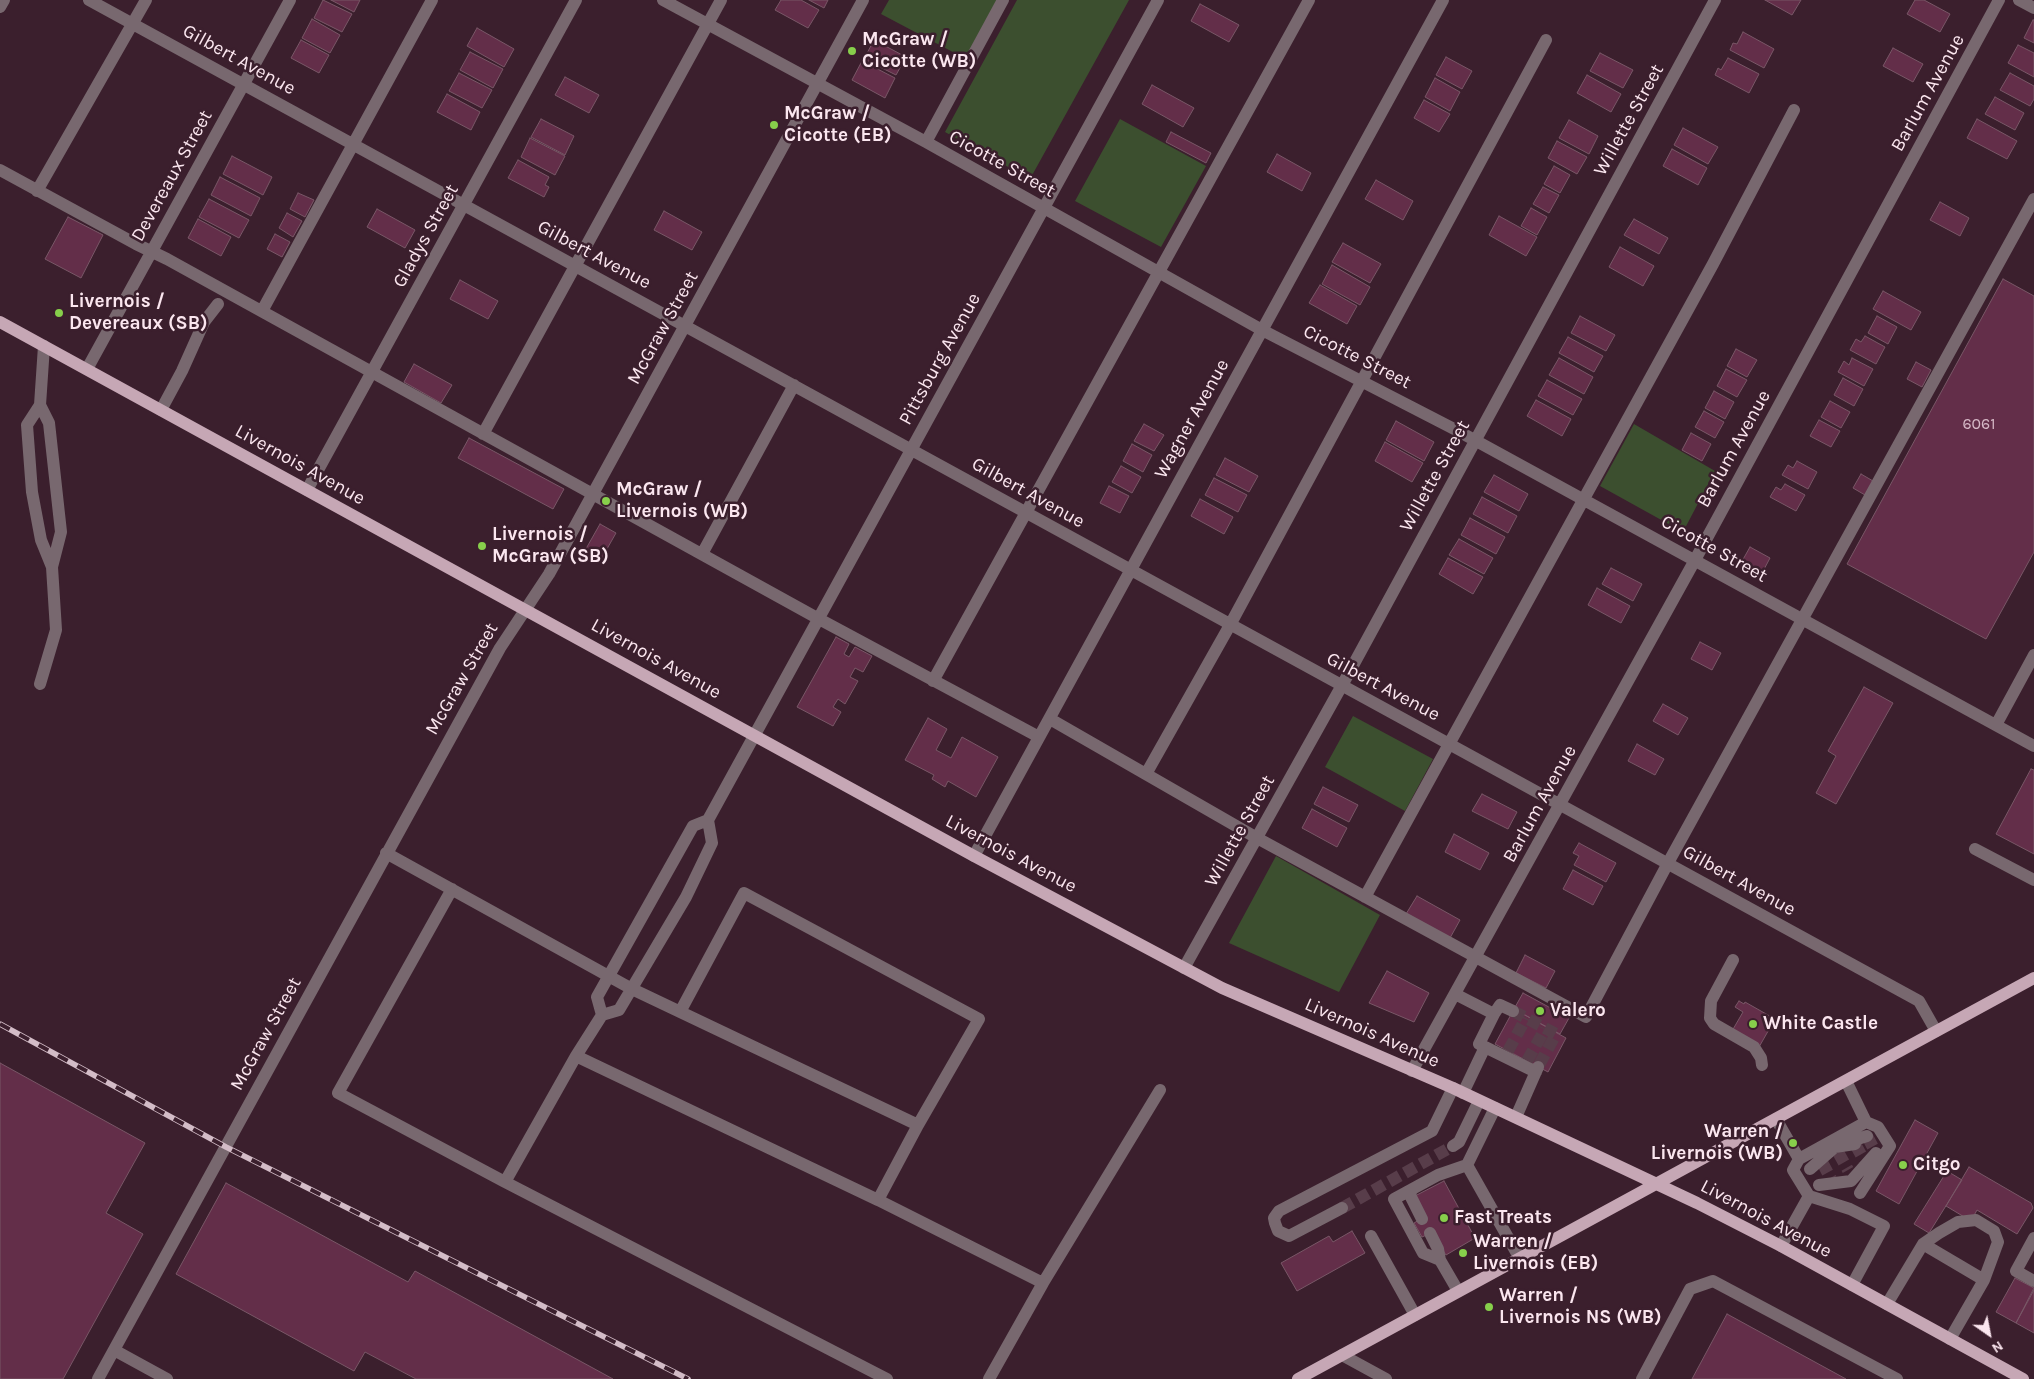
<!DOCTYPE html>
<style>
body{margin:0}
#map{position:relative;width:2034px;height:1379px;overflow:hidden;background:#3b1f2d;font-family:Karla,sans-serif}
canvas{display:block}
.north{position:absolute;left:1964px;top:1309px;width:50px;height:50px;-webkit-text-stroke:4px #3b1f2d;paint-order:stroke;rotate:147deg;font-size:14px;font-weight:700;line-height:20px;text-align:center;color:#fbe6ef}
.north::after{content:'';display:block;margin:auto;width:18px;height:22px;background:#fbe6ef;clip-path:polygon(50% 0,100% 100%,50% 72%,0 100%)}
</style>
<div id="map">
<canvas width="2034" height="1379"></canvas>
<div class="north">N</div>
</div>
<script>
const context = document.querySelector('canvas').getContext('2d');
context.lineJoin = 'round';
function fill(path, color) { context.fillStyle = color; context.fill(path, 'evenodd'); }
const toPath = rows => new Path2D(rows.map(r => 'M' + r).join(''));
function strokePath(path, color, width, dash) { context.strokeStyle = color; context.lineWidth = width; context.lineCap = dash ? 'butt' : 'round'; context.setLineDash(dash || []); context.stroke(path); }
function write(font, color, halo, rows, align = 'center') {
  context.font = font + ' Karla,sans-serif'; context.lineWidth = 5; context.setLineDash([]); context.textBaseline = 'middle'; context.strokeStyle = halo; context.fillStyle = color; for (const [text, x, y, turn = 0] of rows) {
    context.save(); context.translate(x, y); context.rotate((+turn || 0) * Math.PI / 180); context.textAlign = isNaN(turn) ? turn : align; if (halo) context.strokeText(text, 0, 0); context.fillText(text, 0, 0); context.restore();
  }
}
fill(toPath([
 [889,0,998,0,966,59,881,14],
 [1017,0,1129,0,1030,179,945,132],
 [1120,119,1206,166,1161,247,1075,201],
 [1634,424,1715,471,1683,532,1600,486],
 [1353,716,1433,759,1405,811,1325,767],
 [1276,856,1380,915,1339,992,1229,943]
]), '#3c4f2f');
const building = toPath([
 [323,0,352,14,342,32,314,18,323,0],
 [331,0,360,0,354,12,331,0],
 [781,0,801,0,819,10,808,28,775,10,781,0],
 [809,0,828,0,824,8,809,0],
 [1765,0,1801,0,1792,15,1765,0],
 [1915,0,1924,0,1950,14,1940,32,1907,14,1915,0],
 [1200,4,1239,25,1229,42,1191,21,1200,4],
 [312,19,340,35,330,53,302,38,312,19],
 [2033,20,2034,20,2034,43,2024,38,2033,20],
 [477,28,514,49,504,67,467,46,477,28],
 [1743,32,1774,49,1764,68,1730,50,1733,43,1737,44,1743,32],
 [301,40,329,55,319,73,291,58,301,40],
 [874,40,906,57,896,75,864,59,874,40],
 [2018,45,2034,53,2034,77,2008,63,2018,45],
 [1893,48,1923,64,1913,82,1883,66,1893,48],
 [470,52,503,69,493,88,460,70,470,52],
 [1600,53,1633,70,1623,88,1590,71,1600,53],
 [1446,57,1472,71,1462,89,1436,75,1446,57],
 [1728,58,1759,74,1749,93,1715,75,1718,68,1721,70,1728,58],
 [862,61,895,78,885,98,852,80,862,61],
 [459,73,492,90,482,108,449,91,459,73],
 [2010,73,2034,86,2034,99,2030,106,2000,90,2010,73],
 [1587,75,1621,94,1611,112,1577,93,1587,75],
 [565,77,599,95,589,113,555,95,565,77],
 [1435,78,1460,92,1450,111,1425,97,1435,78],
 [1152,85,1194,108,1183,127,1142,104,1152,85],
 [447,94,480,112,471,130,437,112,447,94],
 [1995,97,2024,113,2015,130,1985,114,1995,97],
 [1424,100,1450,114,1439,132,1414,118,1424,100],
 [541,119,574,136,565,155,531,137,541,119],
 [1977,119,2017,141,2007,159,1967,138,1977,119],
 [1569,120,1598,136,1589,154,1559,138,1569,120],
 [1683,128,1718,147,1708,164,1674,145,1683,128],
 [1171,132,1211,153,1206,163,1166,142,1171,132],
 [530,138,565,156,555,175,521,157,530,138],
 [1557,141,1587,157,1577,174,1548,158,1557,141],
 [1672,149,1707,168,1698,185,1663,166,1672,149],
 [1277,154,1311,173,1302,191,1267,172,1277,154],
 [232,156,272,177,263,195,223,174,232,156],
 [518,160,549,177,545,185,549,187,544,197,508,178,518,160],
 [1554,166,1570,175,1560,193,1544,184,1554,166],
 [220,177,260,198,251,216,211,195,220,177],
 [1376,180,1413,201,1403,220,1365,199,1376,180],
 [1543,187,1559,195,1549,213,1533,204,1543,187],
 [298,193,314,200,305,217,290,209,298,193],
 [209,199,249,220,239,238,199,217,209,199],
 [1940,202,1969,218,1960,236,1930,220,1940,202],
 [1531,208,1547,217,1537,235,1521,226,1531,208],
 [377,209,415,230,405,248,367,227,377,209],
 [664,211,702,232,692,250,654,230,664,211],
 [287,213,302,221,293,237,279,228,287,213],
 [1499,216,1537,237,1526,256,1489,235,1499,216],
 [68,217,103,235,81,278,45,259,68,217],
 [198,219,231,237,221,256,188,238,198,219],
 [1634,219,1668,238,1659,254,1624,235,1634,219],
 [275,234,290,242,282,257,267,249,275,234],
 [1343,243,1381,264,1370,283,1332,262,1343,243],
 [1620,247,1654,266,1643,286,1609,267,1620,247],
 [1332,265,1370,287,1360,305,1322,284,1332,265],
 [2003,279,2034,296,2034,552,1986,639,1847,564,2003,279],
 [460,280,498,301,488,319,450,299,460,280],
 [1320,285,1357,306,1347,324,1309,303,1320,285],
 [1883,291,1921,312,1911,330,1873,309,1883,291],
 [1580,316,1615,335,1606,351,1571,333,1580,316],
 [1877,316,1897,327,1888,344,1868,333,1877,316],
 [1865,336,1885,347,1876,364,1850,350,1856,339,1861,342,1865,336],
 [1568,337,1603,356,1594,372,1559,353,1568,337],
 [1736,349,1757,360,1747,377,1727,366,1736,349],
 [1559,358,1593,377,1584,394,1549,375,1559,358],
 [1852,358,1873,369,1864,386,1838,372,1844,361,1849,365,1852,358],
 [1916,362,1931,370,1922,387,1907,379,1916,362],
 [414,364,452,385,441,403,404,382,414,364],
 [1726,369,1747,380,1737,397,1717,386,1726,369],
 [1843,378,1863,389,1854,406,1834,395,1843,378],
 [1547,380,1582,399,1573,415,1538,396,1547,380],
 [1714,391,1734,402,1725,419,1705,408,1714,391],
 [1536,400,1571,419,1562,436,1527,416,1536,400],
 [1830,401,1850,412,1841,428,1821,417,1830,401],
 [1704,411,1724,422,1715,438,1695,427,1704,411],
 [1819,420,1840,431,1831,447,1810,436,1819,420],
 [1396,421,1434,442,1424,461,1386,440,1396,421],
 [1144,424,1164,435,1154,451,1134,441,1144,424],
 [1691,433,1711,444,1702,461,1682,450,1691,433],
 [469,438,564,489,553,509,458,458,469,438],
 [1385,442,1423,463,1412,482,1375,461,1385,442],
 [1132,444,1152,455,1143,472,1123,461,1132,444],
 [1225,458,1258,476,1249,492,1216,475,1225,458],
 [1797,461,1817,472,1808,489,1782,475,1788,465,1793,468,1797,461],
 [1121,466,1141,477,1132,493,1112,482,1121,466],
 [1861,474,1873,481,1865,495,1853,488,1861,474],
 [1494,475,1528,494,1519,511,1484,492,1494,475],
 [1214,478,1247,495,1238,512,1205,495,1214,478],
 [1785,484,1805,495,1796,511,1770,497,1776,487,1781,490,1785,484],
 [1109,486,1129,496,1120,513,1100,503,1109,486],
 [1482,497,1517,516,1508,533,1473,514,1482,497],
 [1200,499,1233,517,1224,534,1191,516,1200,499],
 [1470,518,1505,537,1496,554,1461,535,1470,518],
 [600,524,616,533,599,563,583,554,600,524],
 [1459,539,1493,558,1484,574,1449,555,1459,539],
 [1750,547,1770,558,1761,575,1741,563,1750,547],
 [1448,558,1483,577,1473,594,1439,574,1448,558],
 [1611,568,1642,584,1633,601,1602,584,1611,568],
 [1597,588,1630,606,1621,623,1588,605,1597,588],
 [836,637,849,644,844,654,849,657,855,647,872,656,863,672,855,668,850,677,858,681,845,704,838,699,833,707,841,712,833,726,797,707,836,637],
 [1700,642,1721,653,1712,670,1691,659,1700,642],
 [1864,687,1893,703,1836,804,1816,793,1836,756,1828,751,1864,687],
 [1663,704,1688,718,1678,735,1653,721,1663,704],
 [928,718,947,729,936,750,951,758,962,737,998,757,976,797,948,781,945,787,932,779,934,775,905,760,928,718],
 [1637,744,1664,759,1655,775,1628,761,1637,744],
 [2031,769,2034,770,2034,854,1996,834,2031,769],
 [1323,787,1358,805,1349,822,1314,804,1323,787],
 [1482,794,1517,812,1508,829,1472,811,1482,794],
 [1312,809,1347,828,1337,847,1302,828,1312,809],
 [1454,834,1489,853,1480,870,1445,852,1454,834],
 [1579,843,1616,863,1606,882,1574,865,1579,856,1573,853,1579,843],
 [1573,870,1603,886,1593,905,1563,889,1573,870],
 [1417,896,1460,920,1450,938,1406,914,1417,896],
 [1525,955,1555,971,1546,988,1516,973,1525,955],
 [1387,971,1429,993,1414,1022,1369,1003,1387,971],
 [1523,993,1569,1018,1560,1034,1514,1009,1523,993],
 [1739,1001,1744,1004,1745,1002,1775,1019,1759,1047,1732,1031,1743,1012,1735,1007,1739,1001],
 [1514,1009,1566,1038,1548,1072,1495,1044,1514,1009],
 [0,1063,145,1143,106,1213,143,1234,63,1379,0,1379,0,1063],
 [1915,1120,1938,1133,1899,1204,1876,1191,1915,1120],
 [1969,1167,2031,1203,2033,1208,2017,1234,1977,1210,1971,1221,1946,1206,1969,1167],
 [1947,1171,1962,1180,1929,1233,1914,1224,1947,1171],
 [1444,1181,1475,1238,1446,1255,1431,1233,1422,1237,1414,1223,1424,1217,1413,1197,1444,1181],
 [226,1183,408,1282,415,1271,613,1379,416,1379,365,1352,354,1371,176,1274,226,1183],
 [1352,1231,1365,1253,1297,1291,1281,1263,1329,1236,1333,1242,1352,1231],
 [2015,1278,2034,1288,2016,1323,1996,1312,2015,1278],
 [2034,1290,2034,1333,2016,1323,2034,1290],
 [1727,1314,1846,1379,1692,1379,1727,1314]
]);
fill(building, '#632e49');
strokePath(building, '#795767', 1);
strokePath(toPath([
 [1513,1011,1556,1034,1538,1067],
 [1508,1051,1526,1018],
 [1527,1061,1545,1029],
 [1867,1136,1876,1153],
 [1855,1144,1864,1160],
 [1838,1152,1848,1170],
 [1822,1162,1831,1179],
 [1342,1208,1453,1146]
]), '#583d4a', 12, [12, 6]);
strokePath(toPath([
 [89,0,1919,1001,1936,1031],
 [663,0,926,142,1262,330,1458,431,2034,746],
 [2019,0,2034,8],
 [0,7,4,0],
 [926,142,1003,0],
 [0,170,136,244,167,259,819,619,1039,737],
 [37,191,146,0],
 [262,311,432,0],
 [44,346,40,405,27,425,32,492,41,540,52,567],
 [87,369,290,0],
 [161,410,182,371,204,322,218,304],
 [483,434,721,0],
 [307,490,576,0],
 [702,554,794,385],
 [933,681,1309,0],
 [40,684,56,630,52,567,61,532,49,423,40,405],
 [1050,719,1257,838,1586,1017,1668,863,2034,199],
 [1996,725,2034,655],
 [1146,774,1230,625,1546,40],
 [708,820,693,826,597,997,602,1015,619,1010,686,897,712,843,708,820,1158,0],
 [1975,849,2034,880],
 [386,853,632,989,918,1125,979,1019,744,893,680,1012],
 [974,856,1443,0],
 [452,889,338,1093,505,1182,576,1056],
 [1365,897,1713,264,1794,110],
 [1733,960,1711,1001,1710,1018,1714,1024,1754,1047,1761,1058,1762,1065],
 [1184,968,1350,671,1715,0],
 [1455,994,1494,1014,1500,1005,1513,1011],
 [602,1015,576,1056,878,1200,918,1125],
 [1485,1047,1479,1044,1494,1014],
 [1412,1071,1695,560,1999,0],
 [1463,1093,1485,1047,1536,1072],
 [1516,1117,1538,1067],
 [1776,1119,1799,1159,1866,1122,1846,1081],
 [1845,1143,1867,1136],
 [1453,1146,1459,1142,1479,1101],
 [1799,1159,1793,1170,1809,1196],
 [1467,1165,1519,1257],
 [1810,1169,1835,1147,1855,1144],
 [505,1182,887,1379],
 [1819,1185,1851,1181,1876,1153],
 [1412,1189,1410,1195,1422,1219],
 [1860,1193,1890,1146,1878,1127,1866,1122],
 [878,1200,1043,1283],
 [1342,1208,1289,1236,1278,1231,1275,1223,1274,1218,1279,1211,1432,1131,1453,1088],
 [1430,1233,1438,1249,1440,1260],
 [1371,1236,1415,1315],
 [2034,1238,2016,1271,2034,1281],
 [1781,1246,1809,1196,1850,1209,1884,1226,1852,1285],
 [1458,1291,1440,1260,1423,1253,1394,1199,1438,1175,1467,1165,1495,1108],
 [1887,1304,1923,1244,1939,1233,1958,1222,1976,1220,1994,1231,1998,1242,1984,1280,1923,1244],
 [1950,1339,1984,1280],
 [114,1350,167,1379],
 [1342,1355,1386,1379],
 [98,1379,500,648,549,574,863,0],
 [989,1379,1043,1283,1160,1090],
 [1642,1379,1690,1289,1713,1281,1897,1379]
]), '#78686f', 12);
strokePath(toPath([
 [0,322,974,856,1222,988,1453,1088,1697,1203,1781,1246,2023,1379],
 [1298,1379,2034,978]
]), '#c6a7b5', 12);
const rail = toPath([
 [0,1024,226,1147,688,1379]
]);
strokePath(rail, '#d3bcc7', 5.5);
strokePath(rail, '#3b1f2d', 4, [11]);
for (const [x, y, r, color] of [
 [852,51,5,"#87cf4b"],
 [774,125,5,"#87cf4b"],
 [59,313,5,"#87cf4b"],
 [606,501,5,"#87cf4b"],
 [482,546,5,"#87cf4b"],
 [1540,1011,5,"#87cf4b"],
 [1753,1024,5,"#87cf4b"],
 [1793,1143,5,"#87cf4b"],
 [1903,1165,5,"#87cf4b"],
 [1444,1218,5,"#87cf4b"],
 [1463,1253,5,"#87cf4b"],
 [1489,1307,5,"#87cf4b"]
]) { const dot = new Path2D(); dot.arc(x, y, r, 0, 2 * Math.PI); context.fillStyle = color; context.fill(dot); strokePath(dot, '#3b1f2d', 2); }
write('16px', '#d5b8c6', null, [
 ["6061",1979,424]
]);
write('bold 19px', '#fbe6ef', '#3b1f2d', [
 ["McGraw /",862,40],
 ["Cicotte (WB)",862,62],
 ["McGraw /",784,114],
 ["Cicotte (EB)",784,136],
 ["Livernois /",69,302],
 ["Devereaux (SB)",69,324],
 ["McGraw /",616,490],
 ["Livernois (WB)",616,512],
 ["Livernois /",492,535],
 ["McGraw (SB)",492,557],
 ["Valero",1550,1011],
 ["White Castle",1763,1024],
 ["Warren /",1783,1132,"right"],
 ["Livernois (WB)",1783,1154,"right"],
 ["Citgo",1913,1165],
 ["Fast Treats",1454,1218],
 ["Warren /",1473,1242],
 ["Livernois (EB)",1473,1264],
 ["Warren /",1499,1296],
 ["Livernois NS (WB)",1499,1318]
], 'left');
write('19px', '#fbe6ef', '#3b1f2d', [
 ["Gilbert Avenue",239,60,29],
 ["Barlum Avenue",1928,93,-61],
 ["Willette Street",1629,120,-61],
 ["Cicotte Street",1002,164,29],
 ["Devereaux Street",172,176,-61],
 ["Gladys Street",426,236,-61],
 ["Gilbert Avenue",594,255,28],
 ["McGraw Street",663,328,-61],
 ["Cicotte Street",1357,357,27],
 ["Pittsburg Avenue",940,359,-61],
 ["Wagner Avenue",1192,419,-61],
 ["Barlum Avenue",1734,449,-61],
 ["Livernois Avenue",300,465,29],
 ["Willette Street",1435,476,-61],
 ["Gilbert Avenue",1028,493,29],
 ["Cicotte Street",1714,549,29],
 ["Livernois Avenue",656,659,29],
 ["McGraw Street",462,679,-60],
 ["Gilbert Avenue",1383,687,28],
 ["Barlum Avenue",1540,804,-61],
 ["Willette Street",1240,831,-61],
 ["Livernois Avenue",1011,854,28],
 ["Gilbert Avenue",1739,881,29],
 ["Livernois Avenue",1372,1033,24],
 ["McGraw Street",266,1034,-61],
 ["Livernois Avenue",1766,1219,28]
]);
</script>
